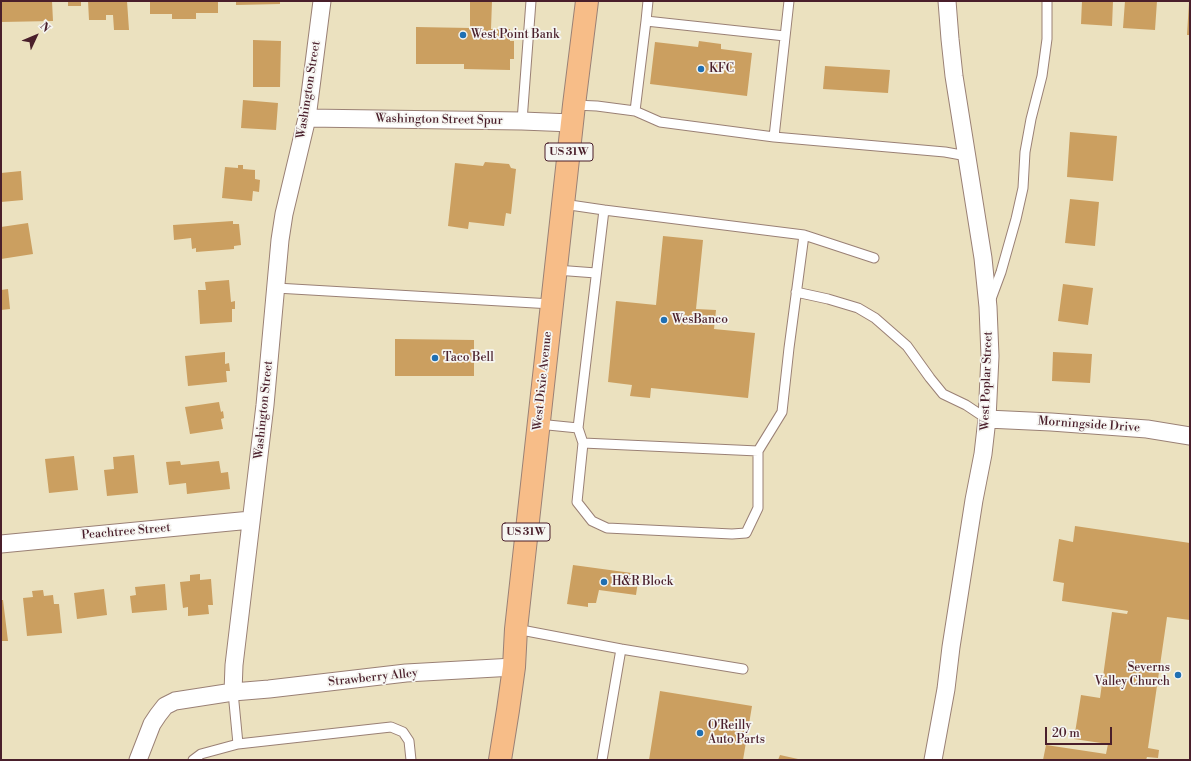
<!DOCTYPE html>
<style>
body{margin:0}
#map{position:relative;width:1191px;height:761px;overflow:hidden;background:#ebe1bf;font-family:"Libre Bodoni",serif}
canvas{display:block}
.frame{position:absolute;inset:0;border:2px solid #4a1f2b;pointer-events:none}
.north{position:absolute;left:16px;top:16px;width:40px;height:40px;-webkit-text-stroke:3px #f6f6f2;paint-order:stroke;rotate:46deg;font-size:11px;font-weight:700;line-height:16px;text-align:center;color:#4a1f2b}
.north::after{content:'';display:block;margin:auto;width:14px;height:18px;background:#4a1f2b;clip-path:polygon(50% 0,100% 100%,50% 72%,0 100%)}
.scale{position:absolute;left:1045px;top:727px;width:67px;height:18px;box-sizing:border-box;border:2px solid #4a1f2b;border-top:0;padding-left:5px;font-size:12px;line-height:14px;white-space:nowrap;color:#4a1f2b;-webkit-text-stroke:3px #f6f6f2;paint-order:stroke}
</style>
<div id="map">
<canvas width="1191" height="761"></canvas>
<div class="frame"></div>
<div class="north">N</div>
<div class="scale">20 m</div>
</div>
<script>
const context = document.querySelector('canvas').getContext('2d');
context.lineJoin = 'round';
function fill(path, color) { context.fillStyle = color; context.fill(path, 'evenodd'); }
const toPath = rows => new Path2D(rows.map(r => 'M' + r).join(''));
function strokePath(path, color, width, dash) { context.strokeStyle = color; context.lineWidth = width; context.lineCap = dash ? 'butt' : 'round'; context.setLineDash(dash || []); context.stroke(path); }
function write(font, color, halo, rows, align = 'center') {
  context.font = font + ' "Libre Bodoni",serif'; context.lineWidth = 3.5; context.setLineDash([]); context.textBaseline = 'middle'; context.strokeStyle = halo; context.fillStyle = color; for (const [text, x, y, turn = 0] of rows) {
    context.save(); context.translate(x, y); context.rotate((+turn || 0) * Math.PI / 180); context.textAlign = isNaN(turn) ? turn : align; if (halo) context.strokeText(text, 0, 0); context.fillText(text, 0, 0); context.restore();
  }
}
fill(toPath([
 [1,1,52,1,53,21,1,22],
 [68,1,81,1,81,6,68,6],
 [88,1,127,1,129,30,114,30,113,15,106,15,106,20,89,20],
 [150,1,218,1,218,13,196,13,196,19,172,19,172,14,150,14],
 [236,1,280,1,280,4,236,5],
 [470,1,492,1,491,29,510,29,510,41,514,41,514,59,510,59,510,70,464,69,464,64,416,64,416,27,470,28],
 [1082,1,1113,1,1112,26,1081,24],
 [1125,1,1157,1,1155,30,1123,28],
 [1189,2,1190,2,1190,35,1187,35],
 [253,40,281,41,280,87,253,87],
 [699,41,721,44,721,49,752,53,747,96,650,84,655,42,698,47],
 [825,66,890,70,888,93,823,89],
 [243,100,278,103,276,130,241,128],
 [1070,132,1117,136,1113,181,1067,177],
 [485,162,509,164,511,168,516,169,511,214,506,213,504,226,469,222,468,229,448,226,455,163,483,166],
 [238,165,243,165,243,169,255,170,255,179,260,180,259,192,253,191,252,201,222,198,225,167,238,168],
 [21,171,23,200,1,202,1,173],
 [1070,199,1099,202,1095,246,1065,243],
 [233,221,233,224,239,224,241,245,234,246,234,249,196,252,196,248,192,249,191,238,174,240,173,225],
 [28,223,33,254,1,259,1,227],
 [663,236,703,240,696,309,716,310,714,329,755,333,748,398,651,388,650,398,630,396,632,385,608,382,616,301,656,305],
 [229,280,231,302,235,301,235,309,232,309,232,322,200,324,198,290,206,290,205,282],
 [1063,284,1093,288,1088,325,1058,321],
 [8,289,10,309,1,310,1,290],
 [395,339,474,340,474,376,395,376],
 [225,352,225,364,229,363,230,371,226,371,227,382,188,386,185,356],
 [1053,352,1092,354,1090,383,1052,381],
 [219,402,221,412,223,411,224,418,221,419,223,429,190,434,185,407],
 [134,455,138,493,107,496,104,470,114,469,113,457],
 [74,456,78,490,49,493,45,459],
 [180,461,181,465,219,461,221,473,228,472,230,489,187,494,186,483,169,485,166,462],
 [1075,526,1190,543,1190,620,1167,617,1148,748,1159,750,1158,758,1147,757,1146,760,1043,760,1046,745,1106,754,1108,744,1074,739,1081,695,1100,698,1112,612,1127,614,1128,611,1062,601,1064,583,1053,581,1059,539,1073,542],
 [573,565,639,574,636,595,599,590,596,603,588,603,588,607,567,604],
 [200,574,200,580,211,579,213,605,208,605,209,614,188,616,188,607,183,608,180,582,190,581,190,575],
 [165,584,167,610,132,613,130,596,136,595,135,587],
 [104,589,107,615,77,619,74,593],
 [43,590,44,596,53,595,54,604,59,604,62,633,27,636,23,598,33,597,32,591],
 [1,600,3,600,8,641,1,641],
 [660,691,752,706,743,760,649,760],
 [780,755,798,759,798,760,778,760]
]), '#cb9f60');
const lane = toPath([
 [646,21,648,1],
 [574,105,597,106,635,111,660,122,774,137,789,1],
 [635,111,646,21,785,36],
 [522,121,531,1],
 [774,137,945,152,967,156],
 [563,204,604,210],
 [804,235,789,348,782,412,758,451,758,508,746,533,732,534,607,528,592,521,577,502,583,443,578,428,604,210,804,235,874,258],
 [556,270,596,273],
 [276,288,552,304],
 [796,292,828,299,858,308,875,318,907,346,930,378,943,394,966,405,987,419],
 [991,299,1001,272,1016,219,1023,188,1025,152,1031,119,1042,76,1047,39,1047,1],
 [538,424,578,428],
 [583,443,758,451],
 [516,629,621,649,602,760],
 [621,649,743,669],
 [233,692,238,744,391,727,403,732,409,741,411,760],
 [193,760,201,754,238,744]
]);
const street = toPath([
 [307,118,522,121,572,123],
 [987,419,1051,422,1147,429,1190,436],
 [1,544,251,520],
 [233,692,234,665,265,405,280,240,284,214,307,118,322,1],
 [138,760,152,724,158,715,165,706,175,701,233,692,269,689,406,673,514,667],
 [933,760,946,689,951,647,974,500,983,454,987,419,990,356,988,307,983,258,954,76,950,39,947,1]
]);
const primary = toPath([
 [500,760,508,710,514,667,516,629,574,105,587,1]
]);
strokePath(lane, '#9a8075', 11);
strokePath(street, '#9a8075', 19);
strokePath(primary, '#9a8075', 24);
strokePath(lane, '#fff', 9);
strokePath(street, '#fff', 17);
strokePath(primary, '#f7bd88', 22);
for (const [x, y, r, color] of [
 [463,35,4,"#1f6fb2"],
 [701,69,4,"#1f6fb2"],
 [664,320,4,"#1f6fb2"],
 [435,358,4,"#1f6fb2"],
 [604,582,4,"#1f6fb2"],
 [1178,675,4,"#1f6fb2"],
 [700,733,4,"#1f6fb2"]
]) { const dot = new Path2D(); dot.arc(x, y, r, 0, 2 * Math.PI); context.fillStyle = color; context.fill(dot); strokePath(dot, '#f6f6f2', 1.5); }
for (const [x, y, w] of [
 [569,152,48],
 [526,532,48]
]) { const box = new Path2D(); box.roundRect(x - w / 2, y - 9, w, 18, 3); context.fillStyle = '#f6f6f2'; context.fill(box); strokePath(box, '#4a1f2b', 1); }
write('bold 11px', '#4a1f2b', null, [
 ["US 31W",569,152],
 ["US 31W",526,532]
]);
write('12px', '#4a1f2b', '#f6f6f2', [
 ["West Point Bank",471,35],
 ["KFC",709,69],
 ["WesBanco",672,320],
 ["Taco Bell",443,358],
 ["H&R Block",612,582],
 ["Severns",1170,668,"right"],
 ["Valley Church",1170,682,"right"],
 ["O'Reilly",708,726],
 ["Auto Parts",708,740]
], 'left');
write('12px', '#4a1f2b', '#f6f6f2', [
 ["Washington Street",309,90,-81],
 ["Washington Street Spur",439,120,1],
 ["West Dixie Avenue",543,381,-84],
 ["West Poplar Street",987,381,-88],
 ["Washington Street",264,410,-84],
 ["Morningside Drive",1089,425,4],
 ["Peachtree Street",126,532,-5],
 ["Strawberry Alley",373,678,-6]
]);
</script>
